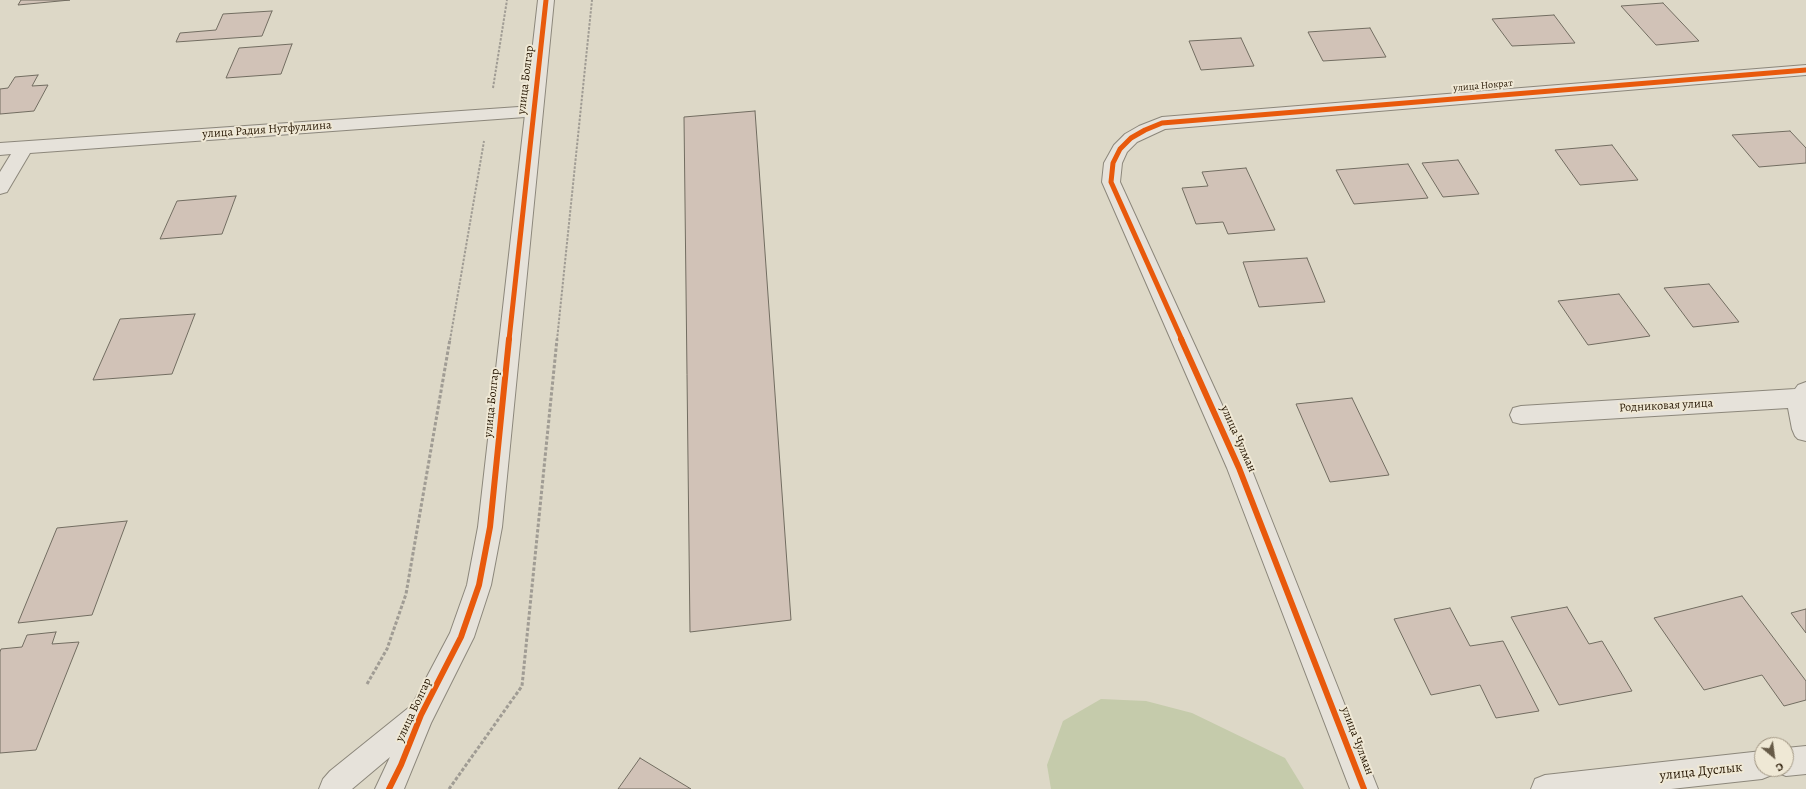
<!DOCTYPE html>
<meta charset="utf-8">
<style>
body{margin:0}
#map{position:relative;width:1806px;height:789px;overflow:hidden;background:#ddd8c7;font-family:Alegreya,serif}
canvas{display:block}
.north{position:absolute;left:1754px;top:737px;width:40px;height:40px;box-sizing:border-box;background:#efe8d5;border:1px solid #9f9481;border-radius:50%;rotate:151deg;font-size:11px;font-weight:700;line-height:16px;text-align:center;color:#261602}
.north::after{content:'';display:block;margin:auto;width:14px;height:18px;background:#665a47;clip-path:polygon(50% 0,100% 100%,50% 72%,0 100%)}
</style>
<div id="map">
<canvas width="1806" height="789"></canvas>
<div class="north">С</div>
</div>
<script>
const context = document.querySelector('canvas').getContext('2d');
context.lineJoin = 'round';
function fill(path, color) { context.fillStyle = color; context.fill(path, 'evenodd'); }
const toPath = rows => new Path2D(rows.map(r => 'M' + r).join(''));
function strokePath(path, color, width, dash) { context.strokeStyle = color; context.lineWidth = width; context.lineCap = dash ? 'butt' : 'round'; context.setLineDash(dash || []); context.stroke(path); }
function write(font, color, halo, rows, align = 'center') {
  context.font = font + ' Alegreya,serif'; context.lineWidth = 4; context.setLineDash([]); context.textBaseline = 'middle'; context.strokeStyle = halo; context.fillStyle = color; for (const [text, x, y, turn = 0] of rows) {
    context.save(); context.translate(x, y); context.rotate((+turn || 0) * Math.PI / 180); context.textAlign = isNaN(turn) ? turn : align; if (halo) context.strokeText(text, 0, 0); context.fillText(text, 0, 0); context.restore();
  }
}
fill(toPath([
 [1101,699,1146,701,1192,713,1285,758,1304,789,1051,789,1047,765,1063,721]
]), '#c5cbab');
const building = toPath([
 [21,0,70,0,18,5,21,0],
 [1663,3,1699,41,1656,45,1621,6,1663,3],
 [272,11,262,36,176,42,180,33,216,30,223,14,272,11],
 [1554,15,1575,43,1512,46,1492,19,1554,15],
 [1370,28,1386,57,1323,61,1308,32,1370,28],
 [1241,38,1254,66,1201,70,1189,41,1241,38],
 [292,44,281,74,226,78,239,48,292,44],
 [38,75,32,86,48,85,34,111,0,114,0,89,8,88,15,77,38,75],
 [755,111,791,620,690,632,684,117,755,111],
 [1790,131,1806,148,1806,163,1759,167,1732,135,1790,131],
 [1612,145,1638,180,1580,185,1555,150,1612,145],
 [1458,160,1479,194,1443,197,1422,163,1458,160],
 [1408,164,1428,198,1354,204,1336,170,1408,164],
 [1246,168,1275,230,1228,234,1223,222,1196,224,1182,188,1208,186,1202,172,1246,168],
 [236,196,222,234,160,239,177,201,236,196],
 [1307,258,1325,302,1259,307,1243,262,1307,258],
 [1709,284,1739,322,1693,327,1664,288,1709,284],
 [1619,294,1650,336,1588,345,1558,301,1619,294],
 [195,314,172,374,93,380,120,319,195,314],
 [1352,398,1389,475,1330,482,1296,404,1352,398],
 [127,521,92,615,18,623,57,528,127,521],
 [1742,596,1806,681,1806,700,1784,706,1762,675,1704,690,1654,618,1742,596],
 [1567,607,1589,644,1602,641,1632,691,1559,705,1511,617,1567,607],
 [1450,608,1470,646,1503,641,1539,711,1496,718,1480,685,1431,695,1394,619,1450,608],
 [1806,609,1806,633,1791,613,1806,609],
 [56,632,52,644,79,642,36,750,0,753,0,652,1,649,22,647,27,635,56,632],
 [640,758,691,789,618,789,640,758]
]);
fill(building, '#d1c2b7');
strokePath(building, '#726d61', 1);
const minor = toPath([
 [1806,65,1806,75,1165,129,1137,142,1127,152,1122,163,1120,182,1251,468,1378,789,1350,789,1227,468,1102,182,1104,163,1114,145,1125,134,1139,126,1162,117,1806,65],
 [533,106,539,108,542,112,539,116,30,153,7,192,0,194,0,172,11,154,0,155,0,143,533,106],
 [1806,382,1806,441,1798,439,1795,436,1792,429,1788,408,1521,424,1513,422,1510,415,1513,408,1521,406,1795,389,1798,385,1806,382],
 [1806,746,1806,774,1786,776,1776,772,1775,769,1786,769,1786,748,1806,746],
 [1762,751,1762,769,1774,769,1772,775,1762,779,1671,789,1531,789,1535,779,1545,775,1762,751]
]);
const tertiary = toPath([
 [538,0,554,0,502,527,491,585,474,637,431,723,404,789,375,789,390,757,352,789,319,789,323,779,330,771,412,705,450,633,467,585,478,527,538,0]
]);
strokePath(minor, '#8c877b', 2);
strokePath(tertiary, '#8c877b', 2);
strokePath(toPath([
 [493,88,507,0],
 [450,340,484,141],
 [557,340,592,0]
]), '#a09c94', 2, [2.5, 1.5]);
strokePath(toPath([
 [367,684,387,649,406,594,450,339],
 [449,789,522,686,557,339]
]), '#a09c94', 3, [3.5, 2]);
fill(minor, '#e6e2da');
fill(tertiary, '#e6e2da');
strokePath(toPath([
 [509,340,546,0],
 [1182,340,1111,182,1113,163,1120,149,1131,138,1145,130,1162,123,1806,70]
]), '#e8590c', 5);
strokePath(toPath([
 [1181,339,1239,468,1364,789],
 [389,789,401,765,421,715,461,637,479,585,490,527,509,339]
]), '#e8590c', 6);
write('10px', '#261602', '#efe8d5', [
 ["улица Нократ",1483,86,-5]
]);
write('12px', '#261602', '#efe8d5', [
 ["улица Болгар",526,80,-83],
 ["улица Радия Нутфуллина",267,130,-4],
 ["улица Болгар",492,403,-84],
 ["Родниковая улица",1666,406,-3],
 ["улица Чулман",1238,439,66],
 ["улица Болгар",414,710,-65],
 ["улица Чулман",1357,741,69]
]);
write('14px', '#261602', '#efe8d5', [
 ["улица Дуслык",1701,772,-6]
]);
</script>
